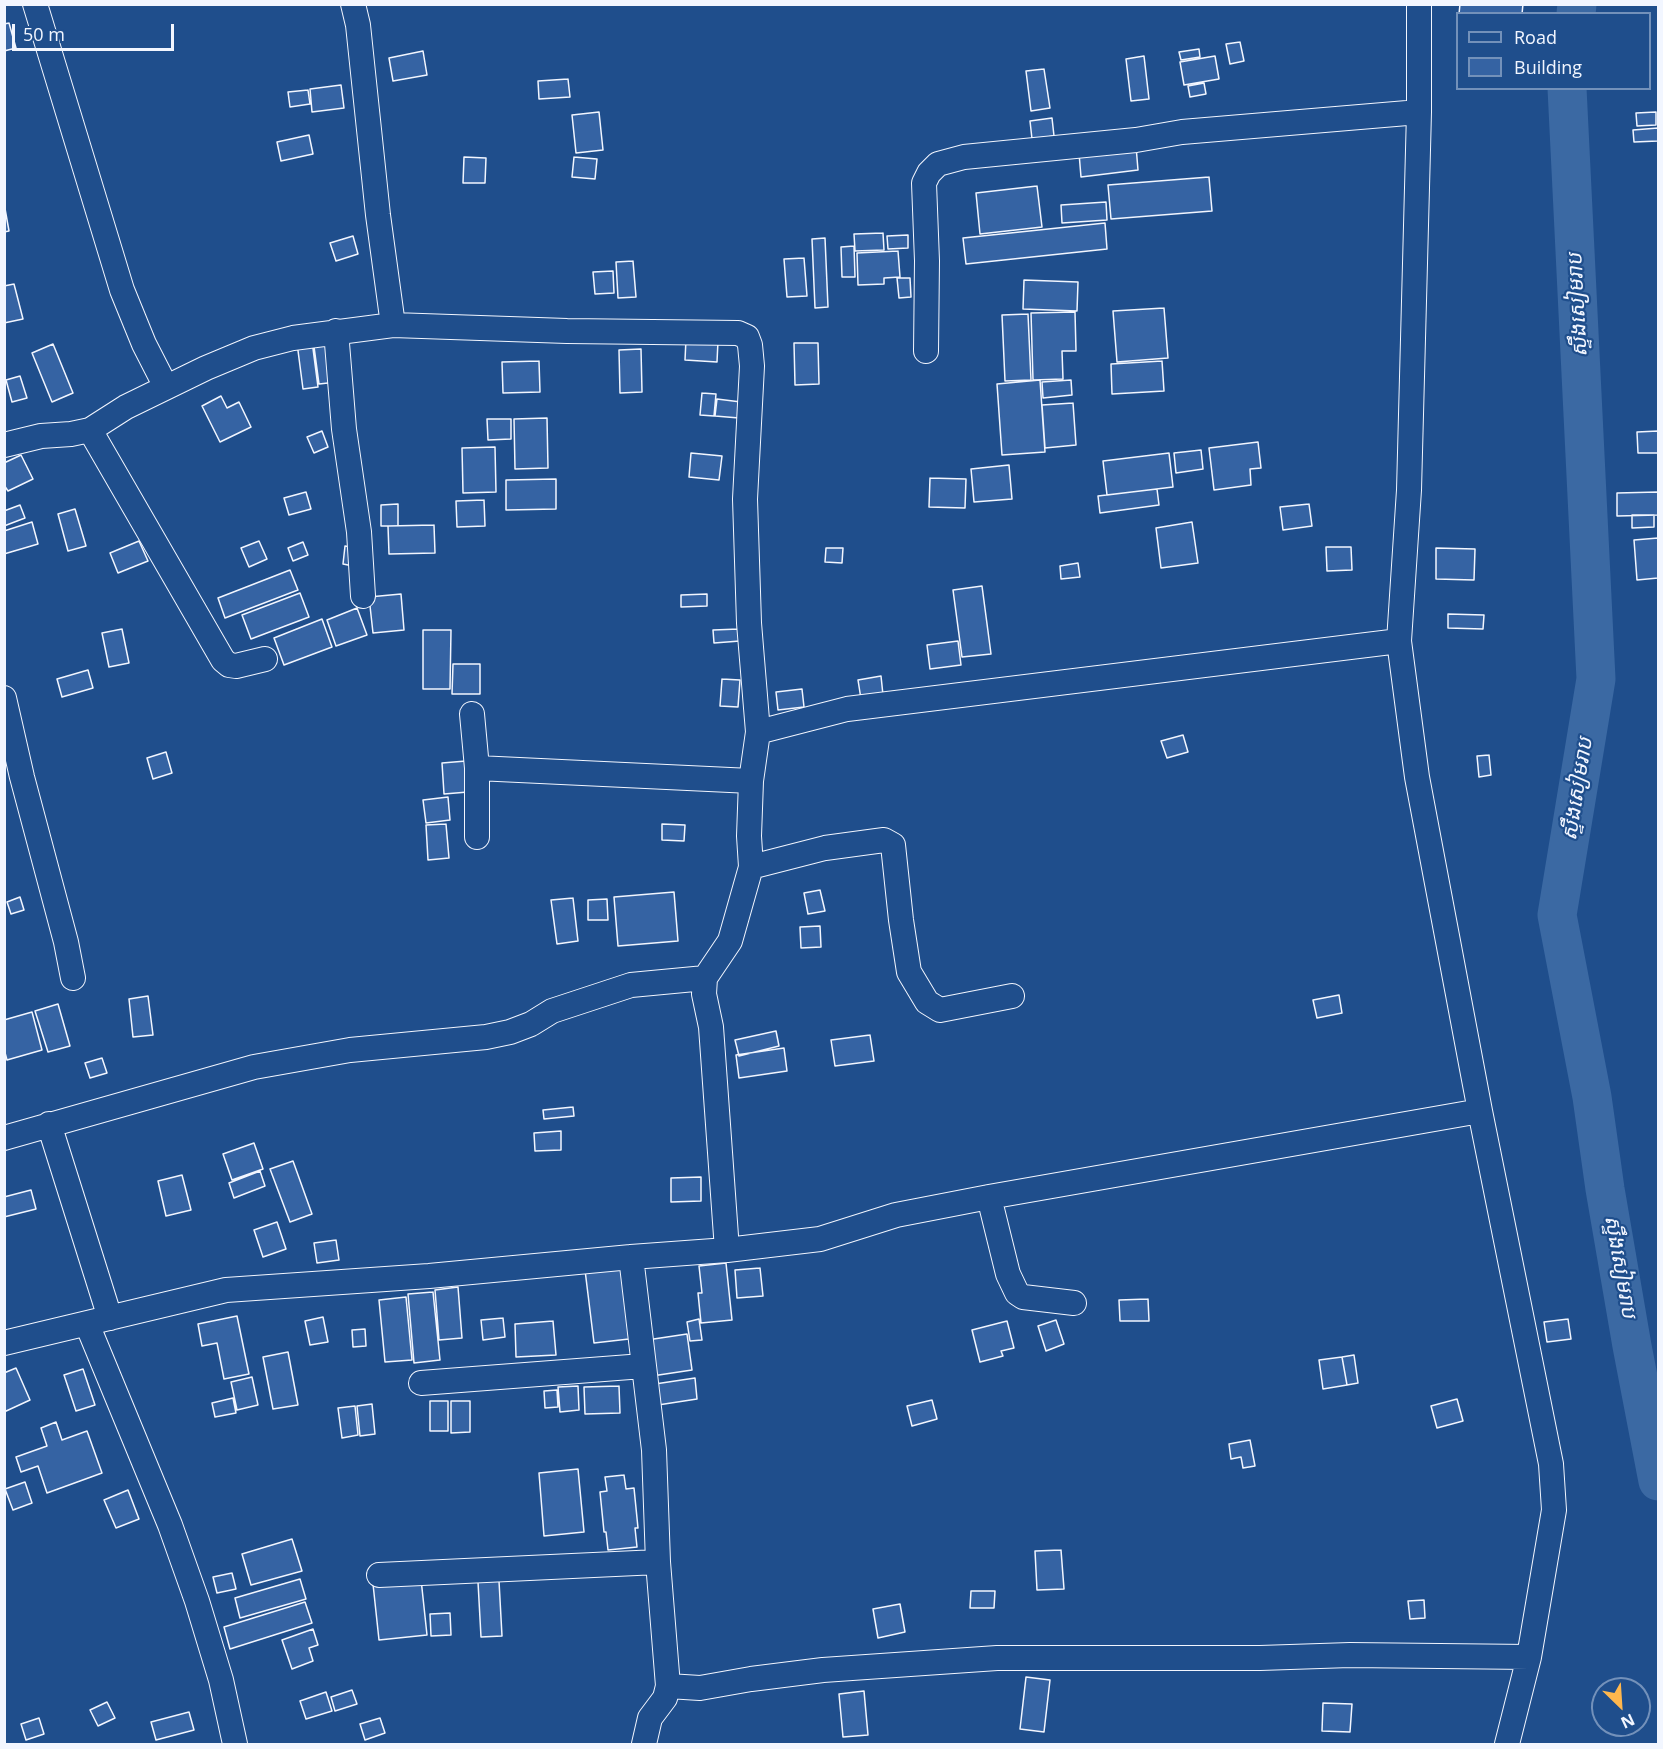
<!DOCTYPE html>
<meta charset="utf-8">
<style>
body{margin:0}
#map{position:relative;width:1663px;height:1749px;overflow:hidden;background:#1f4e8c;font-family:"Open Sans",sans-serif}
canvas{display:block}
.frame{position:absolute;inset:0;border:6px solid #f2f6ff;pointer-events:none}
.legend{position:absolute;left:1456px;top:12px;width:195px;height:78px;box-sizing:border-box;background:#1f4e8c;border:2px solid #7391ba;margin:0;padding:8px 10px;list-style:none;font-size:18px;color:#f2f6ff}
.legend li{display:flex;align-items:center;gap:12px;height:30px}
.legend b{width:30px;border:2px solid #7391ba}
.north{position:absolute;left:1591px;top:1677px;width:60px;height:60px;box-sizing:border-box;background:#1f4e8c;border:2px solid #7391ba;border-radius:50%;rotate:155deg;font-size:16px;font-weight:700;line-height:24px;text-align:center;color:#f2f6ff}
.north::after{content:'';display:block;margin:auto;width:21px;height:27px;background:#ffb74d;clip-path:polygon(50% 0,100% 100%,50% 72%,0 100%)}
.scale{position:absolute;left:12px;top:24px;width:162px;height:27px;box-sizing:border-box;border:3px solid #f2f6ff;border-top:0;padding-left:8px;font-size:18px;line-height:21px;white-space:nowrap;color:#f2f6ff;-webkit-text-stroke:4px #1f4e8c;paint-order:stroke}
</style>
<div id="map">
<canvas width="1663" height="1749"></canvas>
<div class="frame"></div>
<ul class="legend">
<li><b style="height:8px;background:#1f4e8c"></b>Road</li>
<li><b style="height:16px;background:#3563a3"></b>Building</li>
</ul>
<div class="north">N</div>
<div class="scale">50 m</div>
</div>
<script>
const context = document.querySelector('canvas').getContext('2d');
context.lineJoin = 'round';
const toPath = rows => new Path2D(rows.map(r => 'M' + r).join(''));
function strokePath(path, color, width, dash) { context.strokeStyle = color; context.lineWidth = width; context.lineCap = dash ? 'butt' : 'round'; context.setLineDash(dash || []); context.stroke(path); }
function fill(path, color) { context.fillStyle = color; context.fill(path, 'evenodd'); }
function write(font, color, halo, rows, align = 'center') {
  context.font = font + ' "Open Sans","Noto Sans Khmer",sans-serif'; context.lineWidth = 4.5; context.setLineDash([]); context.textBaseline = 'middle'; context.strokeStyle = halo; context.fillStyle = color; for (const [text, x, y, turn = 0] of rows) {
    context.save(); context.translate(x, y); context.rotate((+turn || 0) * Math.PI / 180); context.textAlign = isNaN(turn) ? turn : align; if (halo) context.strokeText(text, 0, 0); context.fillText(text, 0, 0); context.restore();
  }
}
strokePath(toPath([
 [1576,14,1577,4],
 [1567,88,1596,679,1557,915,1592,1097,1605,1189,1632,1346,1658,1481]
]), '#3b69a3', 39);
const building = toPath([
 [1460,4,1523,4,1522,14,1459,14,1460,4],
 [9,23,16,48,4,51,4,24,9,23],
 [1240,42,1244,61,1230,64,1226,44,1240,42],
 [1199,49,1200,57,1181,60,1179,52,1199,49],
 [423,51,427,75,393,81,389,58,423,51],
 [1144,56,1149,99,1131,101,1126,59,1144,56],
 [1215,56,1219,79,1184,85,1180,62,1215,56],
 [1044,69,1050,108,1031,111,1026,71,1044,69],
 [568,79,570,97,539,99,538,81,568,79],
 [1204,83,1206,94,1190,97,1188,86,1204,83],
 [341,85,344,108,312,112,310,89,341,85],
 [308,90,310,104,290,107,288,92,308,90],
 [599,112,603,150,576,153,572,115,599,112],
 [1656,112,1656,125,1637,126,1636,113,1656,112],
 [1052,118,1054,136,1032,139,1030,121,1052,118],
 [1658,128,1658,141,1634,142,1633,130,1658,128],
 [309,135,313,154,281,161,277,142,309,135],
 [1136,146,1138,170,1081,177,1079,153,1136,146],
 [464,157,486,158,485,183,463,183,464,157],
 [574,157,597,159,595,179,572,177,574,157],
 [1209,177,1212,211,1111,219,1108,185,1209,177],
 [1037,186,1042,227,980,234,976,193,1037,186],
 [1106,202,1107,220,1062,223,1061,205,1106,202],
 [4,203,9,231,4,232,4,203],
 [1105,223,1107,249,966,264,963,238,1105,223],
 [883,233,884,250,855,251,854,234,883,233],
 [908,235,908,248,888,249,887,236,908,235],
 [353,236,358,254,336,261,330,243,353,236],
 [825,238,828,307,815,308,812,239,825,238],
 [854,246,855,277,842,277,841,247,854,246],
 [898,251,900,277,884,278,884,284,858,285,857,253,898,251],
 [804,258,807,296,787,297,784,259,804,258],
 [633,261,636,297,618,298,616,262,633,261],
 [613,271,614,293,595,294,593,272,613,271],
 [897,278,910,278,911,297,899,298,897,278],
 [1024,280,1078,282,1077,311,1023,309,1024,280],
 [14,284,23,319,4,323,4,286,14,284],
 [1164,308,1168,358,1117,362,1113,311,1164,308],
 [1075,312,1076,351,1062,351,1063,379,1033,380,1031,313,1075,312],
 [1028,314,1031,380,1005,381,1002,315,1028,314],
 [331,337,337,382,319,384,313,339,331,337],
 [686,339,718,341,717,362,685,360,686,339],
 [312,341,318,387,303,389,297,343,312,341],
 [794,343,818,343,819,384,795,385,794,343],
 [53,344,73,393,52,402,32,353,53,344],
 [641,349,642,392,620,393,619,350,641,349],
 [539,361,540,392,503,393,502,362,539,361],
 [1162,361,1164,391,1112,394,1111,364,1162,361],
 [20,376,27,398,12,402,6,380,20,376],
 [1040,380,1045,452,1002,455,997,384,1040,380],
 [1071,380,1072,395,1043,398,1042,382,1071,380],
 [702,393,716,394,714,416,700,415,702,393],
 [221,396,227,408,239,402,251,427,220,442,202,406,221,396],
 [717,399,741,402,739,418,715,416,717,399],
 [1073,403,1076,445,1045,448,1042,405,1073,403],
 [547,418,548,468,515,469,514,419,547,418],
 [487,419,511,419,511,439,488,440,487,419],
 [322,431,328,447,314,453,307,437,322,431],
 [1658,431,1658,453,1638,453,1637,432,1658,431],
 [1258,442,1261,468,1250,469,1251,485,1214,490,1209,448,1258,442],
 [495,447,496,492,463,493,462,448,495,447],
 [1201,450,1203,469,1176,473,1174,453,1201,450],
 [691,453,722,456,719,480,689,477,691,453],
 [1169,453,1173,487,1107,495,1103,461,1169,453],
 [21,455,33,479,8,491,4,485,4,463,21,455],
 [1009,465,1012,499,974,502,971,469,1009,465],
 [930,478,966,479,965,508,929,507,930,478],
 [556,479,556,509,506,510,506,480,556,479],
 [1157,489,1159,505,1100,513,1098,496,1157,489],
 [306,492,311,509,289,515,284,498,306,492],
 [1658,492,1658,515,1617,516,1617,493,1658,492],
 [484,500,485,526,457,527,456,501,484,500],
 [398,504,398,526,381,526,381,505,398,504],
 [1309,504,1312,526,1283,530,1280,507,1309,504],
 [20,505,25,518,4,526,4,511,20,505],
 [75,509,86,546,68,551,58,514,75,509],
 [1632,515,1654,515,1654,527,1632,528,1632,515],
 [32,522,38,544,4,554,4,531,32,522],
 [1192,522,1198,563,1161,568,1156,528,1192,522],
 [434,525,435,553,389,554,388,526,434,525],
 [1658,538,1658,578,1637,580,1634,540,1658,538],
 [139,541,148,561,118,573,110,553,139,541],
 [259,541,267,559,249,567,241,548,259,541],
 [303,542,308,555,293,561,288,548,303,542],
 [345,546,356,548,353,566,343,564,345,546],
 [1326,547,1351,547,1352,570,1327,571,1326,547],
 [826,548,843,548,842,563,825,562,826,548],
 [1436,548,1475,549,1474,580,1436,579,1436,548],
 [1078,563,1080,577,1061,579,1060,566,1078,563],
 [290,570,298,590,225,618,218,598,290,570],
 [982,586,991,654,962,657,953,590,982,586],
 [300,593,309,617,251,639,242,615,300,593],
 [401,594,404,630,373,633,369,597,401,594],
 [707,594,707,606,681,607,681,595,707,594],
 [357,608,367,635,336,646,327,620,357,608],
 [1448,614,1484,615,1483,629,1448,628,1448,614],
 [322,619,332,647,284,665,274,638,322,619],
 [122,629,129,663,109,667,102,633,122,629],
 [739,629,740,641,714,643,713,630,739,629],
 [423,630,451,630,450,689,423,689,423,630],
 [958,641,961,665,930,669,927,645,958,641],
 [453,664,480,664,480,694,452,694,453,664],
 [88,670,93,688,62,697,57,679,88,670],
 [881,676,883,695,861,699,858,680,881,676],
 [722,679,740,680,738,707,720,706,722,679],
 [802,689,804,707,778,710,776,692,802,689],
 [1183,735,1188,752,1167,758,1161,741,1183,735],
 [166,752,172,773,153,779,147,758,166,752],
 [1489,755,1491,775,1479,777,1477,756,1489,755],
 [466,761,468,792,444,794,442,763,466,761],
 [448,797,450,820,426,823,423,800,448,797],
 [446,824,449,858,428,860,426,825,446,824],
 [662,824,685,825,684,841,662,840,662,824],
 [820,890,825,911,808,914,804,893,820,890],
 [674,892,678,941,618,946,614,897,674,892],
 [20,897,24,910,11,914,7,902,20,897],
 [573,898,578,941,557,944,551,900,573,898],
 [607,899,608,920,588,920,588,900,607,899],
 [820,926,821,947,801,948,800,927,820,926],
 [1339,995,1342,1013,1317,1018,1313,1000,1339,995],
 [148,996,153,1035,133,1037,129,999,148,996],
 [58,1004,70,1046,48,1052,35,1011,58,1004],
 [32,1012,42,1050,7,1060,4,1049,4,1020,32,1012],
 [776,1031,779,1046,739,1056,735,1040,776,1031],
 [870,1035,874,1061,835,1066,831,1040,870,1035],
 [784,1048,787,1071,739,1078,736,1055,784,1048],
 [102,1058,107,1073,90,1078,85,1063,102,1058],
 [573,1107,574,1116,544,1119,543,1110,573,1107],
 [561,1131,561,1150,535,1151,534,1133,561,1131],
 [254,1143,263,1169,232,1180,223,1154,254,1143],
 [293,1161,312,1214,290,1222,270,1169,293,1161],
 [260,1171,265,1186,234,1198,229,1183,260,1171],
 [182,1175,191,1210,166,1216,158,1181,182,1175],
 [701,1177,701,1201,671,1202,671,1178,701,1177],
 [31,1190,36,1209,4,1217,4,1197,31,1190],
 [277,1222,286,1249,263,1257,254,1230,277,1222],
 [336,1240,339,1260,317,1263,314,1243,336,1240],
 [726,1263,732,1320,701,1323,698,1293,702,1293,699,1266,726,1263],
 [621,1265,629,1339,594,1343,585,1270,621,1265],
 [760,1268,763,1296,737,1298,735,1270,760,1268],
 [458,1287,462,1338,439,1340,435,1290,458,1287],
 [433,1292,440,1360,414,1363,408,1294,433,1292],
 [406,1297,412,1360,385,1362,379,1300,406,1297],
 [1148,1299,1149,1321,1120,1321,1119,1300,1148,1299],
 [237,1316,249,1374,224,1379,217,1343,202,1346,198,1324,237,1316],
 [323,1317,328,1342,310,1345,305,1321,323,1317],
 [503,1318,505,1337,483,1340,481,1320,503,1318],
 [699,1319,702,1340,690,1341,687,1322,699,1319],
 [1568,1319,1571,1339,1547,1342,1544,1322,1568,1319],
 [1056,1320,1064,1344,1046,1351,1038,1326,1056,1320],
 [553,1321,556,1355,516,1357,515,1324,553,1321],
 [1007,1321,1014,1348,1001,1351,1003,1356,980,1362,972,1330,1007,1321],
 [365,1329,366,1346,353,1347,352,1330,365,1329],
 [687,1334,692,1370,652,1376,647,1340,687,1334],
 [288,1352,298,1405,273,1409,263,1357,288,1352],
 [1354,1355,1358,1383,1347,1385,1342,1357,1354,1355],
 [1342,1357,1347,1385,1323,1389,1319,1360,1342,1357],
 [16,1368,30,1400,4,1412,4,1373,16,1368],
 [83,1369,95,1405,76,1411,64,1375,83,1369],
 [252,1377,258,1405,237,1410,231,1382,252,1377],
 [695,1378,697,1399,658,1405,655,1384,695,1378],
 [578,1386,579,1410,560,1412,558,1387,578,1386],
 [619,1386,620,1413,585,1414,584,1387,619,1386],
 [557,1390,558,1407,545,1408,544,1391,557,1390],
 [233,1398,236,1413,215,1417,212,1403,233,1398],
 [1457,1399,1463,1421,1437,1428,1431,1406,1457,1399],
 [932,1400,937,1419,912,1426,907,1406,932,1400],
 [430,1401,448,1401,448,1431,430,1431,430,1401],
 [451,1401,470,1401,470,1432,451,1433,451,1401],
 [372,1404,375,1434,360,1436,357,1406,372,1404],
 [355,1406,358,1435,342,1438,338,1408,355,1406],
 [56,1422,62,1440,87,1431,102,1473,47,1493,38,1466,21,1472,16,1457,47,1446,41,1428,56,1422],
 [1250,1440,1255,1466,1243,1468,1241,1457,1231,1459,1229,1444,1250,1440],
 [578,1469,584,1532,544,1536,539,1473,578,1469],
 [624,1475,626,1489,634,1488,638,1528,635,1528,637,1547,608,1550,606,1532,604,1532,600,1492,607,1491,605,1477,624,1475],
 [25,1482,32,1503,13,1510,5,1489,25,1482],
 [128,1490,139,1519,116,1528,104,1500,128,1490],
 [292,1539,302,1571,251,1585,242,1554,292,1539],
 [1061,1550,1064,1589,1037,1590,1035,1551,1061,1550],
 [232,1573,236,1589,217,1593,213,1577,232,1573],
 [300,1579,306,1599,240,1618,235,1598,300,1579],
 [421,1579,427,1635,379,1640,373,1584,421,1579],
 [499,1581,502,1636,481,1637,478,1582,499,1581],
 [971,1591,995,1591,994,1608,970,1608,971,1591],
 [1424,1600,1425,1618,1410,1619,1408,1601,1424,1600],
 [305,1602,312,1623,230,1649,224,1627,305,1602],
 [900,1604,905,1632,878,1638,873,1609,900,1604],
 [450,1613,451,1635,431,1636,430,1614,450,1613],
 [313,1629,318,1645,309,1648,313,1661,292,1669,282,1640,313,1629],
 [1026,1677,1050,1680,1044,1732,1020,1729,1026,1677],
 [352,1690,357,1704,335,1711,331,1697,352,1690],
 [864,1691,868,1735,843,1737,839,1694,864,1691],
 [326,1692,332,1711,306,1719,300,1701,326,1692],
 [107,1702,115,1718,98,1726,90,1710,107,1702],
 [1323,1703,1352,1704,1350,1732,1322,1731,1323,1703],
 [189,1712,194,1730,156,1740,151,1722,189,1712],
 [39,1718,44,1734,26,1740,21,1724,39,1718],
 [380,1718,385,1733,365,1740,360,1724,380,1718]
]);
fill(building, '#3563a3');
strokePath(building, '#f2f6ff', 1.5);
const minor = toPath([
 [35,4,122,290,144,344,166,387],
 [353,4,358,25,378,215,393,325,567,331,738,333,747,337,750,345,752,366,745,499,749,623,758,732,751,781,749,836,751,867,730,941,705,978,704,994,711,1027,727,1250],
 [1419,4,1419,112,1409,490,1399,641,1417,777,1480,1111,1551,1464,1554,1510,1529,1657,1507,1744],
 [336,331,344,429,359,532,363,596],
 [926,351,927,261,924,183,929,173,938,164,964,157,1136,140,1182,132,1419,112],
 [90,430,223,660,229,665,236,666,265,659],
 [4,445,41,436,71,434,90,430,126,407,206,368,254,348,293,338,393,325],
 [4,698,22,777,66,942,73,978],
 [472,714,477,768,477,837],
 [758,732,847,709,1399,641],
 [477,768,751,781],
 [751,867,825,848,884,840,893,845,901,920,909,972,927,1002,940,1010,1012,996],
 [49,1124,110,1318],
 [4,1138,254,1067,350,1050,486,1037,510,1032,531,1024,552,1011,631,985,705,978],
 [989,1197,1008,1274,1017,1293,1023,1297,1074,1303],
 [631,1257,654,1450,658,1562,668,1686,665,1698,650,1718,644,1744],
 [87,1324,170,1525,197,1601,221,1680,235,1744],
 [4,1343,226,1290,429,1276,631,1257,727,1250,820,1239,896,1215,989,1197,1480,1111],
 [421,1383,643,1366],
 [379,1575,658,1562],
 [668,1686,700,1688,751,1679,823,1670,997,1658,1260,1658,1350,1655,1529,1657]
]);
strokePath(minor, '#f2f6ff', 26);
strokePath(minor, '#1f4e8c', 24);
write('italic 21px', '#f2f6ff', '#1f4e8c', [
 ["ស្ទឹងសៀមរាប",1578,305,-93],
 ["ស្ទឹងសៀមរាប",1578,789,-81],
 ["ស្ទឹងសៀមរាប",1620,1267,80]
]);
</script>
